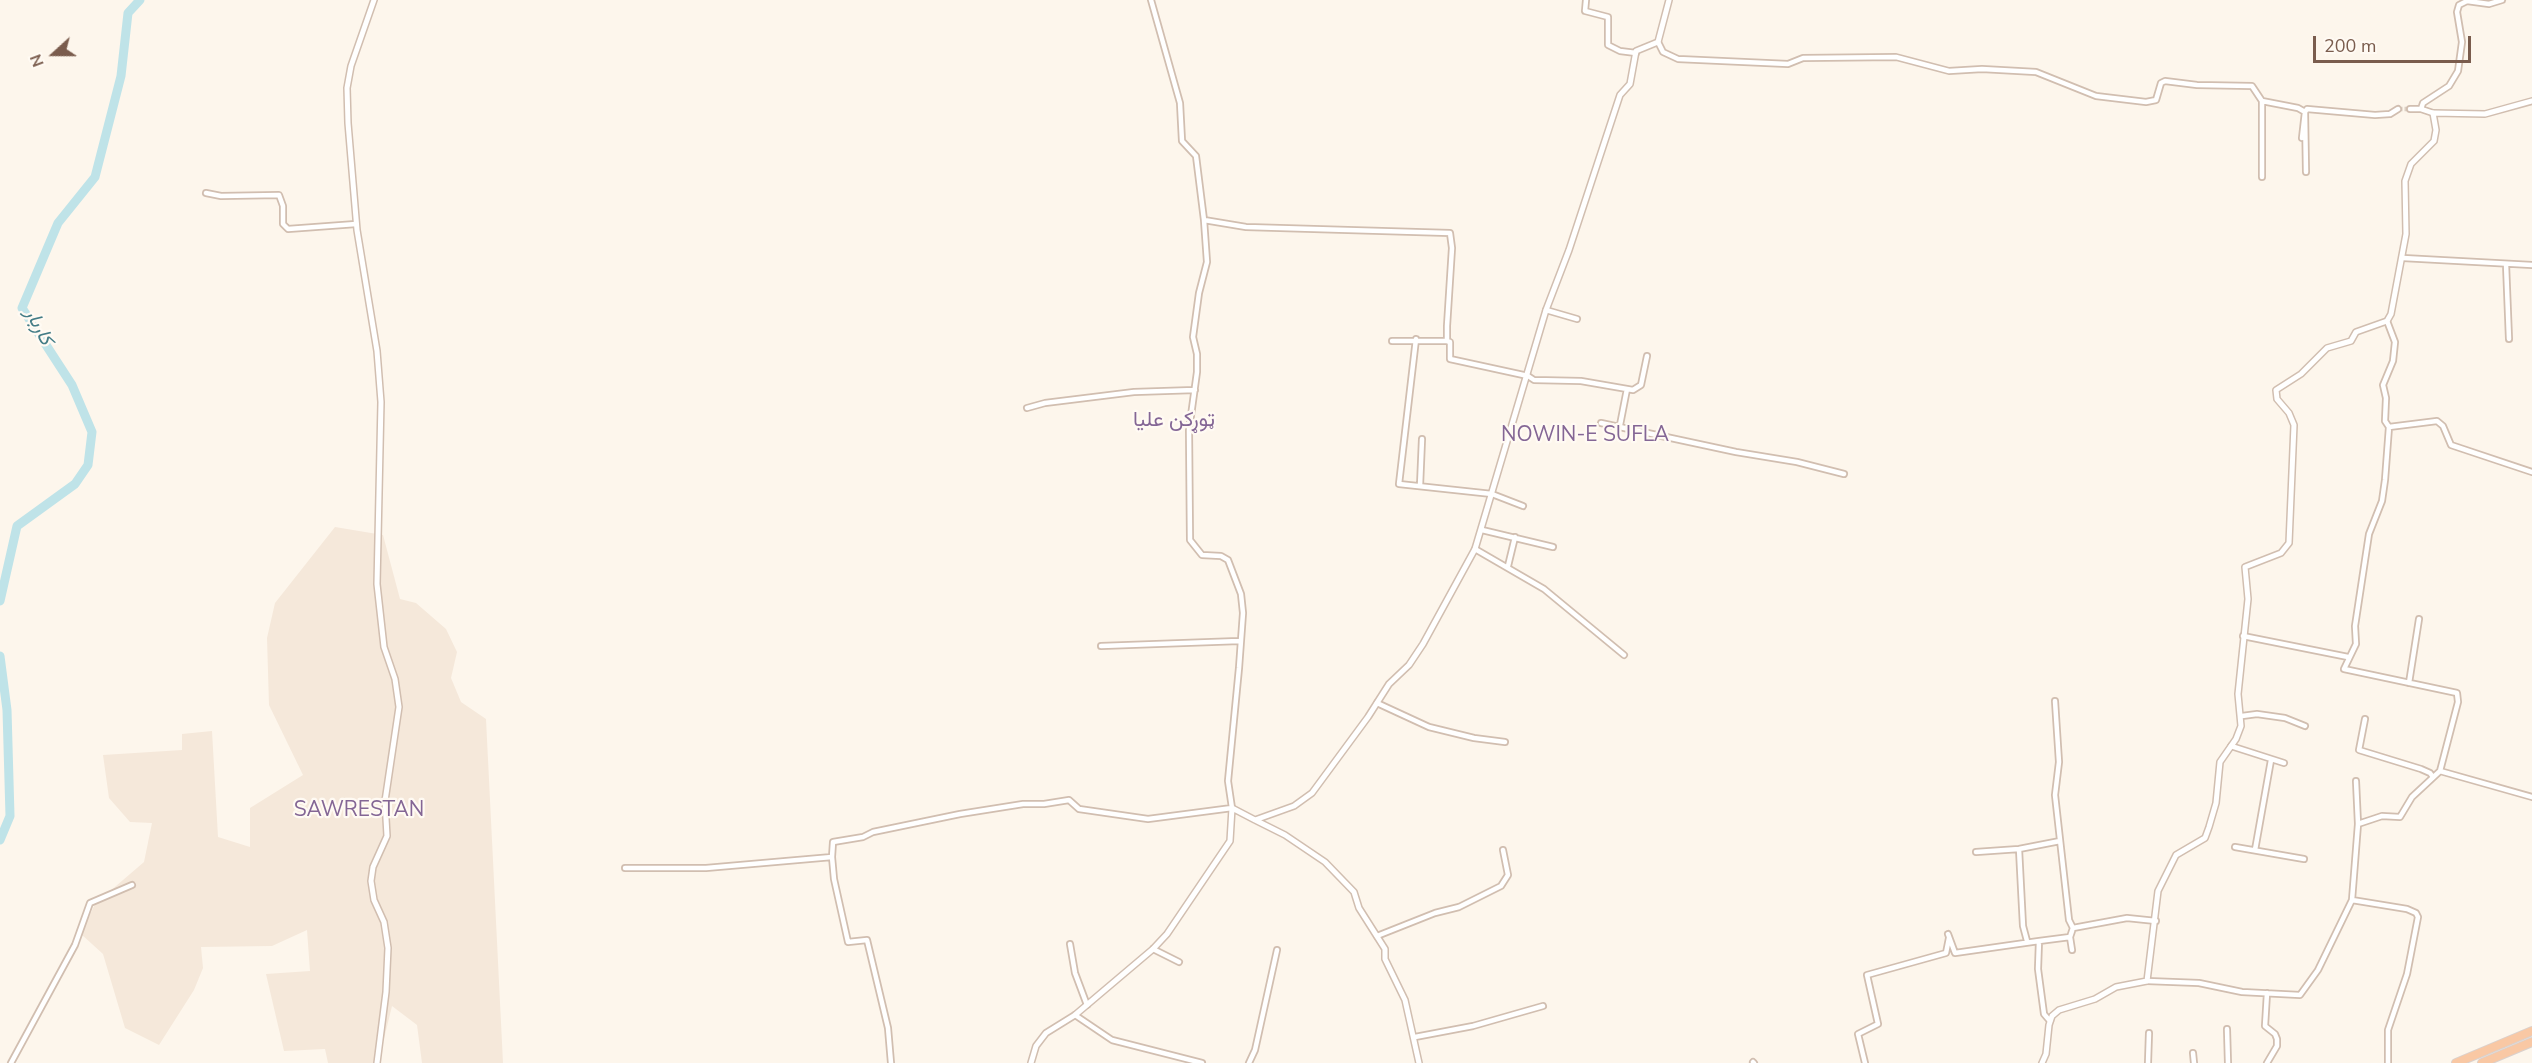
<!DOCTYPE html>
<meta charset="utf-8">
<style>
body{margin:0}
#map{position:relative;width:2532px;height:1063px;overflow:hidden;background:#fdf6ec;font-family:"Nunito Sans",sans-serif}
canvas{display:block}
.north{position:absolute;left:24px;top:24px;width:60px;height:60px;-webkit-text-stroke:4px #fffaf3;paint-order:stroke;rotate:249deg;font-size:16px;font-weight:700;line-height:24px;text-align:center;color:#7a5c4d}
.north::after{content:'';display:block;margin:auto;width:21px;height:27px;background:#7a5c4d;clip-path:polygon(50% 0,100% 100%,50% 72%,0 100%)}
.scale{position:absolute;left:2313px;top:36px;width:158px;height:27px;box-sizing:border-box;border:3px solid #7a5c4d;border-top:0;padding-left:8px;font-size:18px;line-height:21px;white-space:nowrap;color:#7a5c4d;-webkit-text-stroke:4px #fffaf3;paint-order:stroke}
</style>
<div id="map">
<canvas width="2532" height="1063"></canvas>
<div class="north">N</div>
<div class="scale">200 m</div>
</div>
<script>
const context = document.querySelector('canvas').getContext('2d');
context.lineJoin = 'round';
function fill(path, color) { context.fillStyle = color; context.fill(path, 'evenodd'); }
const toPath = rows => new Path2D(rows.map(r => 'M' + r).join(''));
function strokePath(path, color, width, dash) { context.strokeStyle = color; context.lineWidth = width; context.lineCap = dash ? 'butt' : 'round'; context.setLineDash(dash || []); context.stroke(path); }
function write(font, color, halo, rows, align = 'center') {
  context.font = font + ' "Nunito Sans",Vazirmatn,sans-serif'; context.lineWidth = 4.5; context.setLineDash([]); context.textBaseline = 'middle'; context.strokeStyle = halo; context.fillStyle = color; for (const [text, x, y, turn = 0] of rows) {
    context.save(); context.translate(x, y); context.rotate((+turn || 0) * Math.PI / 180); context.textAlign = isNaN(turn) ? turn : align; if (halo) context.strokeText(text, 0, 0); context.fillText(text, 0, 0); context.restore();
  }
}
fill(toPath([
 [335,527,383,535,400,599,416,603,446,629,457,652,451,678,461,702,486,719,503,1063,422,1063,417,1025,392,1006,378,1063,328,1063,325,1049,284,1051,266,974,310,971,307,930,272,946,201,947,203,968,194,990,159,1045,125,1028,103,954,81,934,95,904,144,862,152,823,130,822,109,798,103,755,182,750,182,734,212,731,218,837,250,847,250,808,303,775,269,705,267,638,275,603]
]), '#f5e8da');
strokePath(toPath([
 [0,601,17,526,75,484,88,465,92,432,72,385,22,308,58,223,95,177,121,76,128,13,140,0],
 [0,656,7,710,10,816,0,840]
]), '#bfe3e8', 9);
strokePath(toPath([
 [2398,109,2410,109]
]), '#dcd0c4', 4.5, [4.5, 2]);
const minor = toPath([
 [1586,0,1585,11,1608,17,1608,45,1620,51,1636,53],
 [1658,42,1663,52,1678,59,1788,64,1803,58,1896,57,1949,71,1982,69,2036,72,2096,96,2146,102,2156,100,2161,83,2165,81,2197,85,2252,86,2262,101,2298,108,2305,112,2307,109,2375,115,2390,114,2398,109],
 [2410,109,2421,109,2433,113],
 [2421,109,2423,103,2449,86,2458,71,2462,42,2457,12,2459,5,2467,1,2489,4,2502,0],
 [2305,112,2306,172],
 [2302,138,2305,112],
 [2262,177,2262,101],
 [206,193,221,196,279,195,283,206,283,224,288,229,356,224],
 [1204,220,1246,227,1450,233,1452,248,1447,326,1447,341,1450,342,1450,359,1528,376,1534,380,1581,381,1633,390,1641,385,1647,356],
 [2403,258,2532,265],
 [2506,264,2509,339],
 [1546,310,1577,319],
 [2387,321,2395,342,2393,361,2383,385,2386,398,2385,421,2389,427,2437,421,2443,426,2451,445,2532,472],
 [1416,339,1399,484,1492,494,1523,506],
 [1392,341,1447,341],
 [1027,408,1045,403,1134,392,1195,390],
 [1601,423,1736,452,1797,462,1844,474],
 [1620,425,1627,389],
 [1420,486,1422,439],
 [1482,530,1553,547],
 [1475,549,1544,589,1624,655],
 [1508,566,1515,537],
 [2243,636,2348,657],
 [1101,646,1239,641],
 [2409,683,2419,619],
 [2055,701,2059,762,2055,795,2069,920,2073,928],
 [1377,703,1429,727,1474,738,1505,742],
 [2242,716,2257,714,2285,718,2305,726],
 [2365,719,2359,750,2421,769,2430,773,2433,777],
 [2231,746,2284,763],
 [2440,771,2532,797],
 [2358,824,2382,816,2400,817,2412,797,2440,771,2458,702,2457,693,2344,669,2356,644,2355,626,2369,534,2382,501,2385,480,2389,427],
 [2235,847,2304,859],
 [2019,849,2023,926,2027,941],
 [2255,850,2271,760],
 [1976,852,2019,849,2060,841],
 [832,857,834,879,848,942,867,940,888,1028,891,1063],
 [625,868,706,868,832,857,833,842,863,837,873,832,960,814,1023,804,1044,804,1069,800,1079,809,1148,819,1232,808,1228,781,1239,668,1243,613,1241,594,1228,560,1221,556,1202,555,1190,540,1189,430,1197,372,1197,354,1193,337,1199,293,1207,262,1204,220,1196,156,1182,141,1180,103,1151,0],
 [2352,900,2407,909,2416,913,2418,917,2407,974,2388,1030,2388,1063],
 [1948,934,1955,953,2039,941,2038,969,2044,1014,2050,1021],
 [1377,936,1435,913,1459,907,1501,886,1508,875,1503,850],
 [2070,937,2072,950],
 [2039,941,2070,937,2073,928,2127,918,2156,921],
 [1070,944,1075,973,1087,1005],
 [1153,949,1179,962],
 [2147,981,2199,983,2242,992,2300,995,2318,970,2352,900,2358,824,2356,781],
 [2267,993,2265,1026,2275,1034,2277,1039,2277,1046,2267,1063],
 [1075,1015,1112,1040,1202,1063],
 [2227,1029,2228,1063],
 [1415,1037,1473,1026,1543,1006],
 [2193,1053,2194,1063],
 [1753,1062,1754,1063],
 [11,1063,75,945,90,903,132,885],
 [1249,1063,1255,1050,1277,950],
 [1865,1063,1858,1034,1878,1024,1867,975,1946,953,1949,938],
 [2148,1063,2149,1033]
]);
const tertiary = toPath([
 [374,0,351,66,347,88,348,123,357,230,377,351,381,402,377,584,384,647,395,679,399,707,385,801,387,836,373,867,371,881,374,900,384,922,388,948,386,992,377,1063],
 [1255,820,1285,835,1325,862,1354,892,1359,908,1385,949,1385,959,1405,1000,1419,1063],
 [1031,1063,1036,1046,1046,1033,1075,1015,1153,949,1167,934,1230,841,1232,808,1255,820,1294,806,1312,793,1368,717,1389,684,1409,665,1423,644,1475,549,1546,310,1569,250,1620,95,1630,84,1636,51,1658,42,1669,0],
 [2042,1063,2046,1054,2049,1025,2052,1016,2059,1010,2095,999,2116,987,2147,981,2158,891,2176,855,2205,838,2209,827,2216,803,2220,762,2236,739,2241,726,2238,694,2248,599,2245,567,2281,553,2289,543,2294,425,2289,413,2277,399,2276,390,2301,374,2327,348,2351,341,2356,332,2387,321,2391,314,2406,234,2405,181,2411,164,2434,141,2436,130,2433,113,2485,114,2532,101]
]);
const trunk = toPath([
 [2456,1063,2532,1031],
 [2482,1063,2532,1042]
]);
strokePath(minor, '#d1beb0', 8);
strokePath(tertiary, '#d1beb0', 8);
strokePath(trunk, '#dad1cd', 10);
strokePath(minor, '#fff', 4.5);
strokePath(tertiary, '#fff', 5);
strokePath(trunk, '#f9c8a4', 8);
write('italic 20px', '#437c86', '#fffaf3', [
 ["کاربار",38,327,62]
]);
write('21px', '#846695', '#fffaf3', [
 ["ټوړکن علیا",1174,421],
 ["NOWIN-E SUFLA",1585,436],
 ["SAWRESTAN",359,811]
]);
</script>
